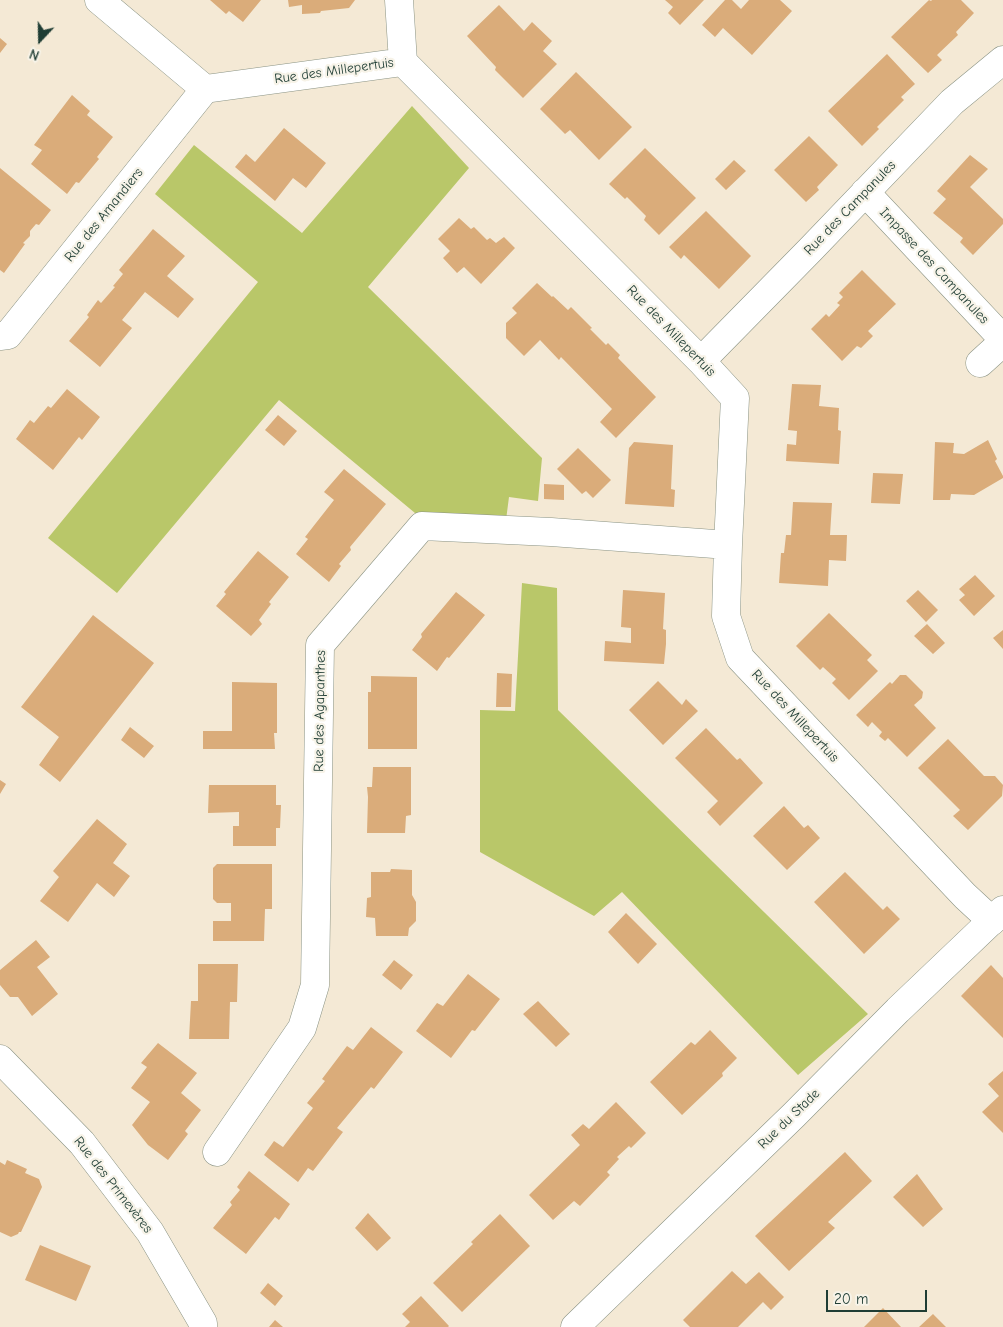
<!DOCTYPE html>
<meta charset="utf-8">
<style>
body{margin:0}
#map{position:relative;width:1003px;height:1327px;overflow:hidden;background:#f4e9d5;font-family:"Comic Neue",sans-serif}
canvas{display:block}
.north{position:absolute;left:15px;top:15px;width:50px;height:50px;-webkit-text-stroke:4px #f7f3e8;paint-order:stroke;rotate:201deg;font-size:14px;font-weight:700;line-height:20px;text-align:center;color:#1f3d34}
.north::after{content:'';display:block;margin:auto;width:18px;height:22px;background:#1f3d34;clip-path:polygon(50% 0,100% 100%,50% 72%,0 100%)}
.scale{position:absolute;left:826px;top:1290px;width:101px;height:22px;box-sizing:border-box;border:2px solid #1f3d34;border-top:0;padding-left:6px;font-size:15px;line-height:18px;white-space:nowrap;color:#1f3d34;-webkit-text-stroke:4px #f7f3e8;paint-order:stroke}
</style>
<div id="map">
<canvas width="1003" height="1327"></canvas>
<div class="north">N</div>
<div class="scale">20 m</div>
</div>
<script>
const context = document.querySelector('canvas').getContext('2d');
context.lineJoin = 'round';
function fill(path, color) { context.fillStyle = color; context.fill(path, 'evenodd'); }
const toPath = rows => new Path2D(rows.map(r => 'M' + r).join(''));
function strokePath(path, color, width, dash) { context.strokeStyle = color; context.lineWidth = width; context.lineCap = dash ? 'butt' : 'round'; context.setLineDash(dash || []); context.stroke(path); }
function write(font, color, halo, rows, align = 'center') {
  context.font = font + ' "Comic Neue",sans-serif'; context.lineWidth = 4.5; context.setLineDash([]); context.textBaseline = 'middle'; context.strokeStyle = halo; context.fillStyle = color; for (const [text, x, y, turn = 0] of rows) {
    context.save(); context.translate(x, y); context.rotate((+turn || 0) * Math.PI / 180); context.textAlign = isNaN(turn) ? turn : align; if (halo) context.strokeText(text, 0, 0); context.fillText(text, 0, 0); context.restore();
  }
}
fill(toPath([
 [412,106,469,168,368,287,542,458,538,501,509,497,506,520,415,513,279,400,117,593,48,538,258,282,155,194,194,145,302,233],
 [522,583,557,588,558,710,868,1014,798,1075,622,892,594,916,480,852,480,710,515,711]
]), '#b9c769');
fill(toPath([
 [210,0,261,0,243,22,229,11,226,14],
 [288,0,355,0,349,8,321,11,320,13,302,14,302,5,289,7],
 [665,0,704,0,680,25,668,13,673,7],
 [725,0,732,0,741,9,749,0,780,0,792,11,752,55,723,28,715,37,702,25],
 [929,0,931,1,932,0,961,0,974,13,956,32,958,35,937,55,942,60,928,73,891,37],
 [499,5,524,31,532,22,552,41,543,51,557,64,523,98,495,70,496,67,467,36],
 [0,38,7,44,0,53],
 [887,54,915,84,901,97,904,100,877,127,879,129,862,146,828,111],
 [576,72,632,127,599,160,570,130,565,134,540,109],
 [72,95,90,111,87,115,113,137,97,157,99,159,79,183,76,182,67,194,31,164,42,150,34,145],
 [284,128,326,163,306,188,293,178,275,201,235,167,246,154,255,162],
 [809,136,838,165,817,187,819,190,806,202,774,170],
 [645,148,696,198,659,235,644,220,646,216,627,197,625,199,609,184],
 [970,155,988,169,970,187,1003,219,1003,224,973,255,960,242,963,238,933,213,946,199,937,191],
 [734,160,746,171,726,190,715,179],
 [0,168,51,210,39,225,36,224,30,231,30,236,23,243,25,244,4,273,0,270],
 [706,211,751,256,719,289,684,255,681,259,669,247],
 [459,218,471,229,474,227,487,240,490,238,496,243,504,237,515,248,481,284,464,267,457,273,443,258,450,251,438,239],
 [153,229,185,256,167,276,194,299,178,318,145,292,122,320,132,328,100,367,69,341,89,317,87,315,98,300,101,303,115,287,113,286,123,274,119,270],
 [862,270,896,304,868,331,873,336,861,348,857,346,842,361,811,329,826,314,829,317,840,305,837,303,843,297,839,293],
 [537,283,552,297,553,296,568,310,571,307,592,328,590,329,606,345,608,343,620,355,618,358,656,397,616,438,600,422,612,409,561,357,559,360,540,340,524,356,506,338,506,323,517,313,512,308],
 [792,384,821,385,819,406,839,408,838,430,841,431,839,464,786,461,787,444,796,445,797,431,788,430],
 [67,389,100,417,82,440,79,437,53,470,16,439,30,420,34,423,48,406,51,408],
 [278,415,297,431,284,446,265,430],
 [988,440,997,459,995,461,1003,476,1003,478,974,495,951,494,950,500,933,500,935,442,954,443,953,453,964,454],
 [634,442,673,445,671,489,675,490,674,507,625,504,629,448],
 [578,448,611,480,593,498,586,491,582,494,557,469],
 [344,469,386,504,350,547,351,550,339,564,341,566,329,582,296,554,308,539,305,537,334,500,324,492],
 [873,473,903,474,900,504,871,503],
 [544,484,564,485,564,500,544,499],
 [793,502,832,503,830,535,847,535,846,561,829,560,828,586,779,583,781,553,784,553,786,535,791,535],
 [258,551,289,577,269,602,271,604,259,620,262,624,251,636,216,606,226,594,224,592],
 [975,575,995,596,974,616,959,600,965,595,959,589],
 [623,590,665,593,663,629,666,630,666,644,664,664,604,661,605,641,631,643,631,628,621,627],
 [918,590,938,610,926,622,906,601],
 [456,592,485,615,449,658,447,657,437,671,412,650,422,637,421,634],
 [829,613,872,655,867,660,878,671,849,700,832,683,836,679,823,667,820,670,796,646],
 [93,615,154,663,60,782,39,765,59,737,21,707],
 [927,624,945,643,933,654,914,636],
 [1003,630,1003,649,993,638],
 [497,673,512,674,511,707,496,707],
 [900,675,906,675,923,692,922,698,914,705,936,728,907,757,888,738,885,741,879,736,882,732,872,722,868,727,856,715,890,682,892,684],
 [371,676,417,677,417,749,368,749,368,692,371,692],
 [658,681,682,705,686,699,698,711,663,745,629,710],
 [232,682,277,683,277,733,274,733,275,749,203,749,203,731,232,731],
 [130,727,154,746,144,758,121,740],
 [706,728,737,760,740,758,763,783,720,826,707,812,718,801,675,758],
 [948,739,984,776,995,776,1003,785,1002,796,968,830,953,816,960,810,918,768],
 [373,767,411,767,411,815,406,816,405,833,367,833,368,797,367,787,372,787],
 [0,780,6,784,0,794],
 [209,785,276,785,276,805,281,805,280,828,276,828,276,846,233,846,233,826,239,826,239,812,208,813],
 [784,806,804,828,808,825,820,838,787,870,753,836],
 [97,819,127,844,113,863,130,876,114,897,97,883,68,922,40,901,59,877,53,871],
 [217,864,272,864,272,909,265,909,264,941,213,941,213,921,231,921,231,903,217,903,213,899,213,868],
 [391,869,412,870,412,895,416,902,416,921,409,928,408,936,376,936,375,918,366,917,367,898,371,897,371,872,390,872],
 [845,872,883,910,887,906,900,919,864,954,814,902],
 [626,913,657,944,638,964,608,932],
 [36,940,50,957,37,967,58,994,32,1016,18,997,10,997,0,985,0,970],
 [394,960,413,975,401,990,382,975],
 [198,964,238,964,237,1002,230,1002,229,1039,189,1039,191,1001,198,1001],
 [991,965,1003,978,1003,1038,961,996],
 [468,974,500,999,475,1031,472,1030,451,1058,416,1031,437,1003,443,1006],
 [538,1001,570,1034,556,1047,523,1014],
 [371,1027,403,1052,374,1089,371,1087,337,1128,343,1132,313,1171,308,1168,298,1182,264,1155,274,1141,283,1147,313,1108,307,1103,325,1081,322,1079,347,1046,353,1050],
 [710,1030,737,1058,722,1073,723,1076,682,1115,650,1082,691,1042,695,1045],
 [158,1043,197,1073,181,1093,201,1110,185,1131,188,1134,168,1160,148,1145,132,1125,150,1102,131,1088,147,1067,141,1063],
 [1003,1071,1003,1133,982,1112,999,1096,988,1084],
 [616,1102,646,1133,631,1148,629,1146,617,1157,619,1159,607,1172,610,1175,580,1206,574,1201,553,1220,529,1195,580,1145,571,1135,583,1124,589,1129],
 [845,1152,872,1181,828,1222,835,1228,789,1271,755,1236],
 [7,1160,27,1169,25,1173,39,1179,42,1187,21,1232,19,1232,18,1234,11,1237,0,1232,0,1162,5,1165],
 [249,1171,290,1204,279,1220,275,1217,246,1254,213,1228,232,1205,230,1202,240,1190,237,1187],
 [917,1174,943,1209,923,1227,893,1197],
 [368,1213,391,1238,377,1251,355,1228],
 [500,1214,530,1246,462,1312,433,1283,473,1244,471,1242],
 [40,1245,91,1266,76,1301,25,1280],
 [732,1271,746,1284,759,1272,784,1297,771,1310,763,1302,738,1327,690,1327,683,1320],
 [268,1283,283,1296,275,1306,260,1293],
 [421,1296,449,1326,448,1327,405,1327,410,1322,402,1314],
 [883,1308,901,1327,864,1327],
 [933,1314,946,1327,919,1327],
 [275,1320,283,1327,269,1327]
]), '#daac7a');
const minor = toPath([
 [99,0,205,89,403,62,701,361,735,398,728,545,726,616,740,658,965,896,992,921],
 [399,0,403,62],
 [865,192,1003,339],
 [0,336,8,335,205,89],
 [701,361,811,249,952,102,1003,60],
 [980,363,1003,342],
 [0,1059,82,1143,150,1232,203,1323,203,1327],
 [217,1152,302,1028,315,985,320,645,422,526,551,532,728,545]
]);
const tertiary = toPath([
 [575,1327,794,1115,898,1010,1003,910]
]);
strokePath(minor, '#8a9384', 29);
strokePath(tertiary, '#8a9384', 29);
strokePath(minor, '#fff', 28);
strokePath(tertiary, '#fff', 28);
write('14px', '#1f3d34', '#f7f3e8', [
 ["Rue des Millepertuis",334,71,-8],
 ["Rue des Campanules",850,208,-46],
 ["Rue des Amandiers",104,215,-51],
 ["Impasse des Campanules",934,266,47],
 ["Rue des Millepertuis",671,331,46],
 ["Rue des Agapanthes",320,711,-89],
 ["Rue des Millepertuis",795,716,47],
 ["Rue du Stade",789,1119,-44],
 ["Rue des Primevères",113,1185,52]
]);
</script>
